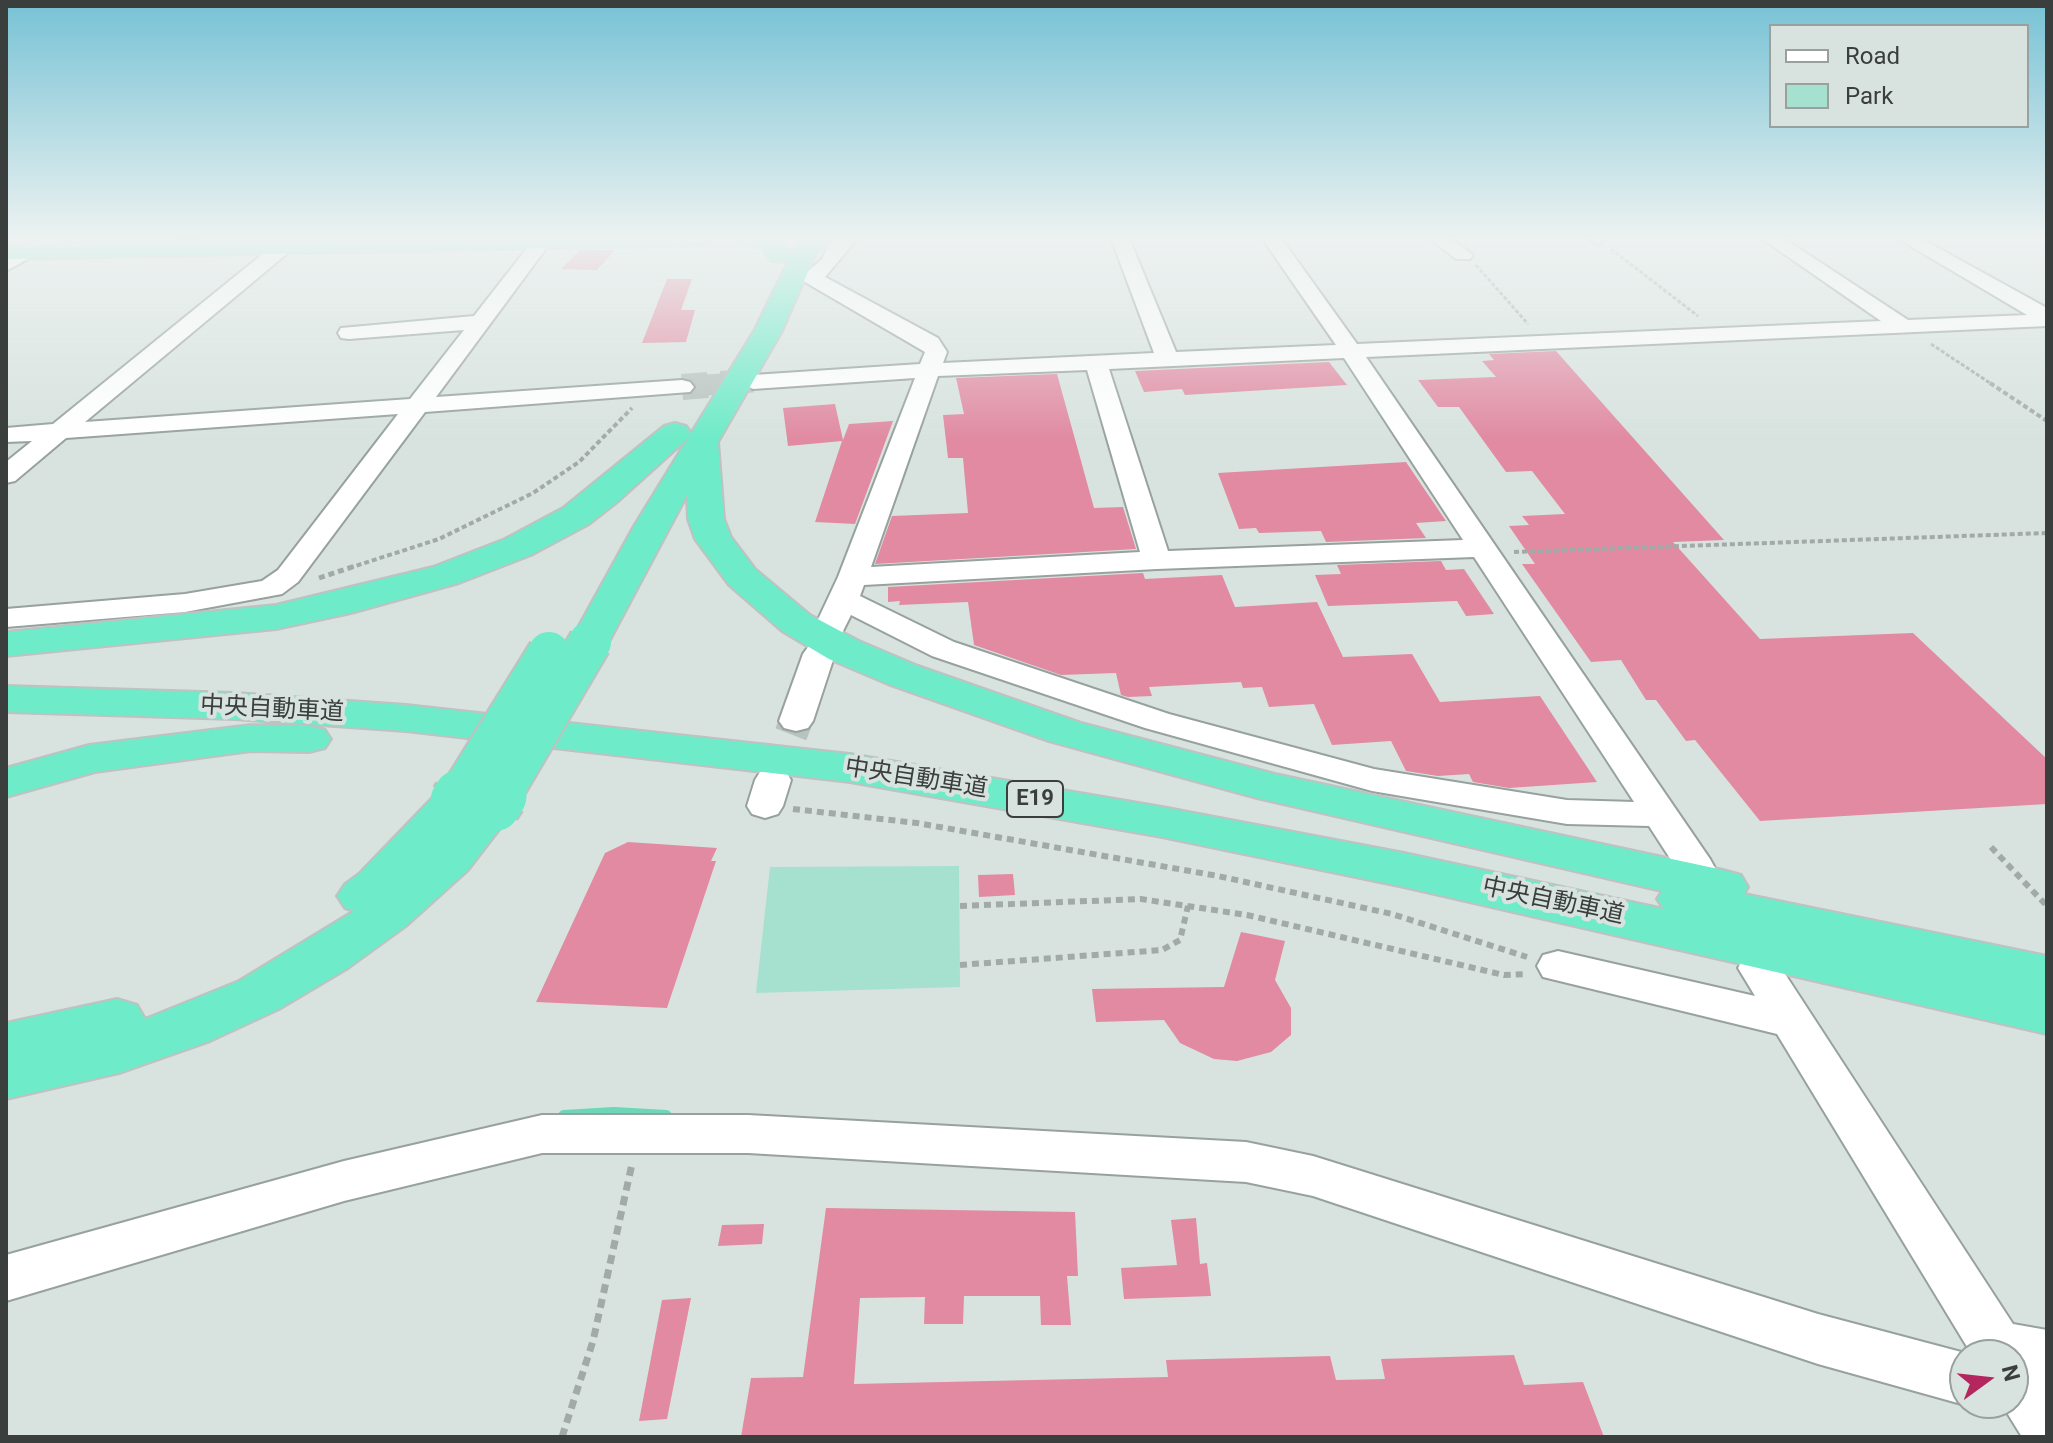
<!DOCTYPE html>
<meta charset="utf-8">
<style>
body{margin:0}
#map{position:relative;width:2053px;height:1443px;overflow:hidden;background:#d8e3df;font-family:Roboto,sans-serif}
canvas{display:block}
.frame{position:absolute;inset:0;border:8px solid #3a3e3c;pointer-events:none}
.legend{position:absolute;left:1769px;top:24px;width:260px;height:104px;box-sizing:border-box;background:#d8e3df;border:2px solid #99a19e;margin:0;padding:10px 14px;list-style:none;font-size:24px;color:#3a3e3c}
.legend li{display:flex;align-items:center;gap:16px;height:40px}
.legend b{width:40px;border:2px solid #99a19e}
.north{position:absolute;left:1949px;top:1339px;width:80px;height:80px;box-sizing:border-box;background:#d8e3df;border:2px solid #99a19e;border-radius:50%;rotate:75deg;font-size:22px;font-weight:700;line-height:32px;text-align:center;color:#3a3e3c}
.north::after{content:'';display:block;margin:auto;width:28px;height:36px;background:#b4275e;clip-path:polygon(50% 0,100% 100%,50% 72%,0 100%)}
</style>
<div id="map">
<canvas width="2053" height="1443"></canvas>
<div class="frame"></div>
<ul class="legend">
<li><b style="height:10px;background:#fff"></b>Road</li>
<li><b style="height:22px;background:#a5e1ce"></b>Park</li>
</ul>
<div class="north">N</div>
</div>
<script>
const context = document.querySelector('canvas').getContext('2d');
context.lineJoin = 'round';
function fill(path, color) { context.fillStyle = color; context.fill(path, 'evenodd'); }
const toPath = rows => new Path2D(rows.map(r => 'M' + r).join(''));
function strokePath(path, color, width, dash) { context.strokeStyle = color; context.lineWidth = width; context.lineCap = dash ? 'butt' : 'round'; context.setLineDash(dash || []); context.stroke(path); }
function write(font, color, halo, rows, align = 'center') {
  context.font = font + ' Roboto,"Noto Sans JP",sans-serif'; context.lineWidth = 8; context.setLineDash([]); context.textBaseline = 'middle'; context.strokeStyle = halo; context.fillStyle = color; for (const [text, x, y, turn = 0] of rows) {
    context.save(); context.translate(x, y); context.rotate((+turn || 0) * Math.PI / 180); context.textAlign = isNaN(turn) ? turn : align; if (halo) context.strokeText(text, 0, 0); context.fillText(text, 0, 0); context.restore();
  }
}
fill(toPath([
 [959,866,960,987,756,993,770,867]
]), '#a5e1ce');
strokePath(toPath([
 [564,1116,614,1113,666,1116]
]), '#6bd6b8', 12);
fill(toPath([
 [580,250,615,250,597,270,561,269],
 [667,279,692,279,681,310,695,310,686,342,642,343],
 [1556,351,1724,540,1673,542,1760,639,1913,633,2047,759,2047,804,1760,821,1695,740,1686,741,1656,700,1646,700,1621,660,1591,662,1522,564,1535,564,1509,526,1529,525,1522,516,1565,514,1532,471,1506,472,1459,407,1438,407,1418,380,1496,377,1482,361,1494,360,1489,354],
 [1329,362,1347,385,1185,395,1182,389,1144,392,1135,371],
 [1057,374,1094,508,1123,507,1136,549,875,564,892,516,968,513,963,458,948,458,943,415,964,414,956,378],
 [835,404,843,440,849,424,893,421,855,524,815,522,842,441,788,446,783,408],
 [1406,462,1446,521,1416,523,1426,538,1326,542,1321,531,1259,533,1256,528,1239,529,1218,473],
 [1441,561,1446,570,1464,569,1494,614,1466,616,1457,601,1328,606,1315,575,1341,574,1337,565],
 [1143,573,1145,579,1222,575,1235,607,1317,602,1343,657,1412,654,1440,702,1540,696,1597,782,1509,788,1473,782,1469,774,1438,776,1406,771,1391,741,1332,745,1314,704,1269,707,1262,687,1243,688,1241,682,1149,687,1152,696,1128,697,1121,695,1116,673,1061,675,974,645,968,602,899,605,900,601,888,602,888,587],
 [628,842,717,848,711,861,716,861,667,1008,536,1002,605,853],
 [1013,874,1015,895,979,897,978,875],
 [1241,932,1285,941,1275,980,1291,1008,1291,1035,1271,1052,1237,1061,1214,1059,1180,1043,1164,1020,1096,1022,1092,989,1224,987],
 [826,1208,1075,1212,1078,1276,1067,1276,1071,1325,1041,1325,1040,1296,964,1296,963,1324,924,1324,925,1297,860,1298,854,1384,1168,1377,1166,1360,1330,1356,1336,1380,1385,1379,1381,1359,1514,1355,1524,1385,1583,1382,1604,1437,741,1437,751,1378,803,1377],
 [1196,1218,1200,1264,1207,1263,1211,1296,1124,1299,1121,1268,1177,1265,1171,1220],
 [764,1224,762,1244,718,1246,722,1225],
 [691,1298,667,1419,639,1421,662,1300]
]), '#e18aa2');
strokePath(toPath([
 [706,385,753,382]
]), '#b8c2be', 21, [21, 10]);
strokePath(toPath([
 [682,387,734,383]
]), '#b8c2be', 26, [26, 13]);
strokePath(toPath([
 [773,780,796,721]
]), '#b8c2be', 33, [33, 16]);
const minor = toPath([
 [43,238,66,238,6,271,6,257,43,238],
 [535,238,553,239,436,397,682,380,690,382,694,387,690,392,425,412,298,582,282,594,185,612,6,627,6,609,185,594,262,581,278,570,398,414,66,438,15,481,6,483,6,462,32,441,6,442,6,428,53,424,275,244,282,242,289,244,289,252,85,422,410,399,464,330,349,339,341,338,338,333,341,328,474,316,535,238],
 [837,238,858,238,825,277,938,338,947,352,943,363,1154,353,1111,238,1129,238,1176,352,1336,345,1262,238,1281,238,1357,344,1881,321,1761,238,1783,238,1908,320,2027,315,1897,238,1920,238,2047,308,2047,326,1366,357,1710,859,1715,868,1710,877,1696,881,1682,877,1649,826,1567,824,1372,791,1145,728,932,656,851,615,841,635,819,635,814,628,838,577,915,378,753,389,741,382,753,375,920,364,925,352,805,282,802,278,805,274,822,259,829,244,837,238],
 [1344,358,1463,540,1168,551,1109,369,1344,358],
 [1087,370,1140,552,871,567,938,376,1087,370],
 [1474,557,1634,802,1567,800,1374,769,1169,714,954,642,860,596,864,585,1157,569,1474,557],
 [1429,238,1451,238,1473,255,1470,259,1456,259,1429,238],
 [1588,238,1606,238,1606,239,1597,245,1588,238],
 [819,644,830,647,835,654,813,721,808,728,796,731,784,728,779,721,803,654,808,647,819,644],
 [773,769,786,772,791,780,783,806,778,814,765,818,752,814,747,806,755,780,760,772,773,769],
 [1558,951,1755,996,1738,968,1744,957,1759,953,1774,957,2013,1324,2047,1330,2047,1437,2022,1437,2001,1403,2013,1403,2013,1355,1972,1355,1777,1034,1543,977,1537,966,1543,955,1558,951],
 [542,1115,748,1115,1246,1142,1313,1156,1818,1314,1965,1353,1971,1355,1965,1355,1965,1403,1971,1403,1965,1405,1818,1364,1313,1196,1246,1182,748,1153,542,1153,344,1201,6,1301,6,1255,344,1161,542,1115]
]);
const highway = toPath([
 [268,238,713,238,701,245,6,259,6,245,268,238],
 [736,238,779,238,791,254,797,244,808,238,838,238,816,253,782,331,718,442,724,519,731,537,755,569,810,615,859,641,918,666,1081,723,1275,774,1723,870,1741,875,1748,887,1744,894,2047,956,2047,1034,1404,887,1162,837,850,782,406,731,235,719,6,712,6,686,235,693,406,705,850,754,1162,807,1404,853,1664,909,1657,899,1662,891,1257,798,1049,741,888,684,829,659,782,631,729,585,695,539,688,519,687,495,604,651,590,654,576,651,570,642,634,526,754,331,788,262,771,261,762,248,740,243,736,238],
 [675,423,686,426,691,433,686,440,616,503,589,524,531,555,459,583,351,613,276,629,6,656,6,632,276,605,433,567,505,539,563,508,664,426,675,423],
 [251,725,309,726,325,730,331,739,325,748,309,752,251,751,95,772,6,797,6,768,89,745,251,725],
 [457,786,474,790,477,795,494,790,511,794,518,805,468,870,406,926,348,968,279,1009,210,1041,119,1073,6,1099,6,1023,117,999,137,1005,145,1019,239,981,354,911,345,908,337,896,345,884,360,873,440,790,457,786]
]);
strokePath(minor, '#97a19d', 4);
strokePath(highway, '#c0c1c1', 4);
strokePath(toPath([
 [1611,249,1698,316],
 [1476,265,1528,324],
 [1931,344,1993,385]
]), '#a2aaa7', 3, [4, 2]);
strokePath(toPath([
 [1990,383,2047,421],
 [1514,552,2047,533],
 [349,568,439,539,533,493,579,462,632,408]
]), '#a2aaa7', 4, [5, 3]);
strokePath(toPath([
 [319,578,355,566]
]), '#a2aaa7', 5, [6, 4]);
strokePath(toPath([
 [793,809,917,823,1218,876,1392,914,1527,957],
 [1991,847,2047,906],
 [960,906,1141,899,1247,915,1504,975,1526,974],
 [960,965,1162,950,1180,940,1188,906]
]), '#a2aaa7', 6, [7, 5]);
strokePath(toPath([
 [562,1437,593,1341,632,1164]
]), '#a2aaa7', 7, [9, 6]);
fill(minor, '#fff');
fill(highway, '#6eebc8');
const highwayBridgeFar1 = toPath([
 [459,798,549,653],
 [498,798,590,642]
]);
const highwayBridge = toPath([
 [457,801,460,796],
 [494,805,500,796]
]);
strokePath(highwayBridgeFar1, '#c0c1c1', 46, []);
strokePath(highwayBridge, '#c0c1c1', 57, []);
strokePath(highwayBridgeFar1, '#6eebc8', 42);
strokePath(highwayBridge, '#6eebc8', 53);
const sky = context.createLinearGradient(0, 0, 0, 440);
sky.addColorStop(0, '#76c2d5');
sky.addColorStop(0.54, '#edf2f1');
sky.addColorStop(1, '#edf2f100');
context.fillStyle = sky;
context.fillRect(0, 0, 2053, 440);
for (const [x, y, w] of [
 [1035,799,56]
]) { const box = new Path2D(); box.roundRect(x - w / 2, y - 18, w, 36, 6); context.fillStyle = '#d8e3df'; context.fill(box); strokePath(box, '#3a3e3c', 2); }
write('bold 22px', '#3a3e3c', null, [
 ["E19",1035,799]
]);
write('24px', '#3a3e3c', '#d8e3df', [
 ["中央自動車道",272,710,3],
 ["中央自動車道",916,779,9],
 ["中央自動車道",1553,902,12]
]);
</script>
